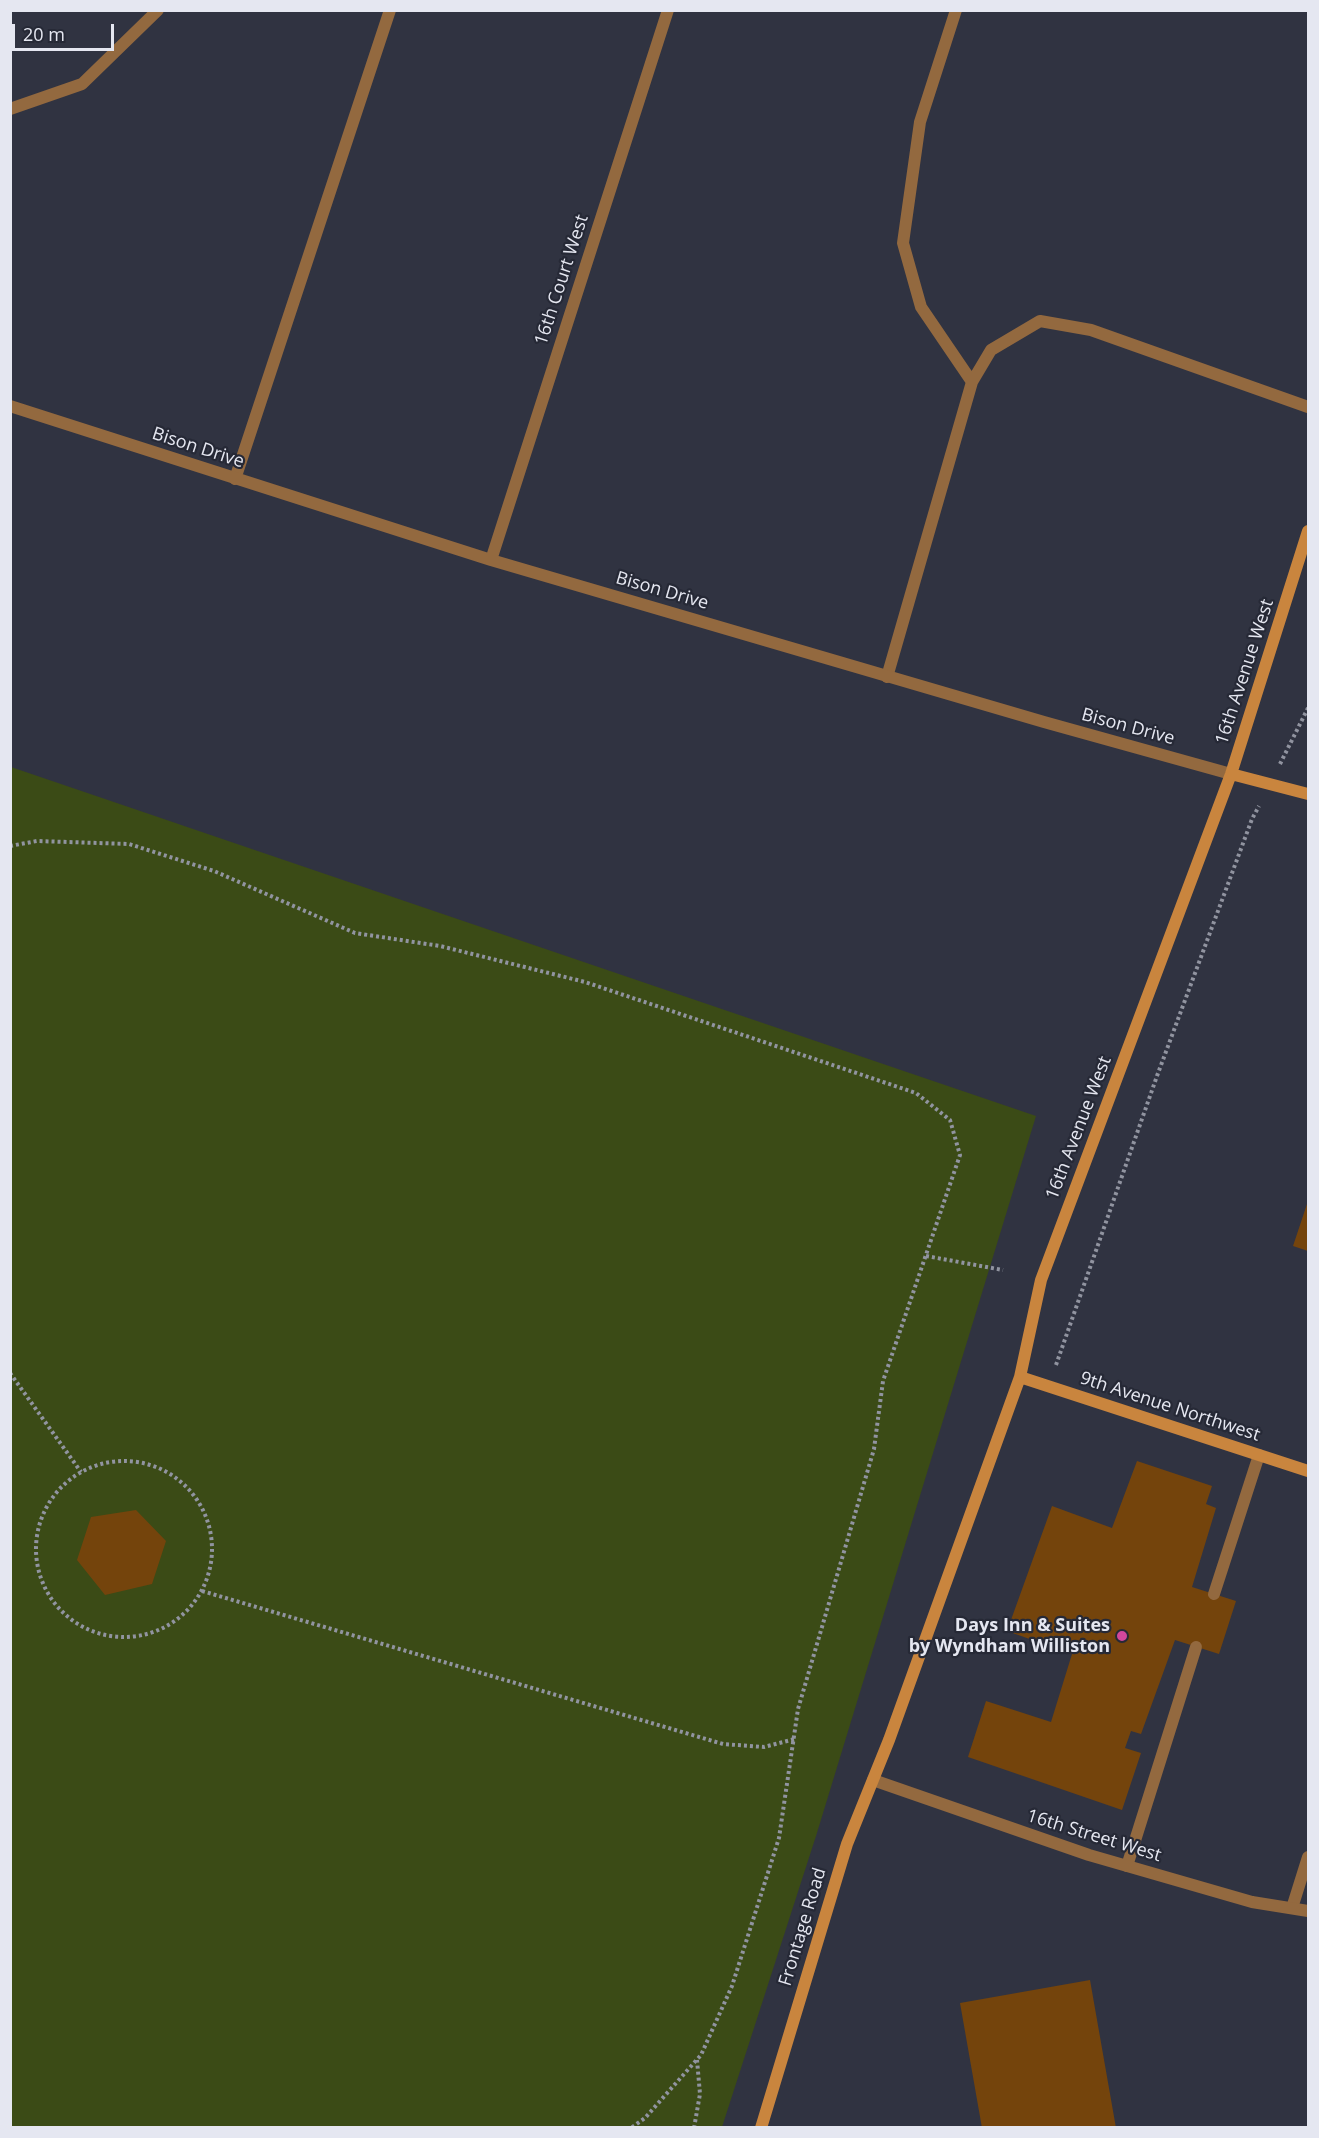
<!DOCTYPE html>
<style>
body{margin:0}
#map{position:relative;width:1319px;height:2138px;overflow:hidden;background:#303341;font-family:"Open Sans",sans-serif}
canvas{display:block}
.frame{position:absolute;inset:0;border:12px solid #e5e7f1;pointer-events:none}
.scale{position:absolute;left:12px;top:24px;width:102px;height:27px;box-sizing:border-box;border:3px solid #e5e7f1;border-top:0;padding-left:8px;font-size:18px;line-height:21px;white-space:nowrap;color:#e5e7f1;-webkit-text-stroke:4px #262936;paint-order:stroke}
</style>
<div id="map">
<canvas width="1319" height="2138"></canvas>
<div class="frame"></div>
<div class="scale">20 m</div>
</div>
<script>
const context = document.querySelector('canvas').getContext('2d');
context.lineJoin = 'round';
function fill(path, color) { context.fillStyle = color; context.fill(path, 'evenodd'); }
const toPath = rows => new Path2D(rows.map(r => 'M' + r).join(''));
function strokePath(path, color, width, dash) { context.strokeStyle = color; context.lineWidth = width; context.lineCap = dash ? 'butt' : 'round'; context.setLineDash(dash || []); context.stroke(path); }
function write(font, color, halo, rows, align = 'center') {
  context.font = font + ' "Open Sans",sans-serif'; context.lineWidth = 4.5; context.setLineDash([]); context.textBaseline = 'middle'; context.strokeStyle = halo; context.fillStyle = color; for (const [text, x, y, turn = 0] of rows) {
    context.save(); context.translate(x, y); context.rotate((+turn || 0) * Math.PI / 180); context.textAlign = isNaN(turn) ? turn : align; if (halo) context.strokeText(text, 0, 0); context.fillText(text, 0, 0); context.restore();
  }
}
fill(toPath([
 [11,767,1036,1116,816,1836,722,2127,11,2127]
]), '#3b4b16');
fill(toPath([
 [1308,1201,1308,1251,1293,1246],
 [1137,1461,1212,1486,1206,1504,1216,1508,1192,1587,1236,1601,1219,1654,1175,1640,1141,1734,1131,1731,1125,1748,1141,1753,1122,1810,968,1757,986,1701,1051,1722,1072,1654,1007,1631,1052,1506,1112,1528],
 [136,1510,166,1541,152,1584,105,1595,77,1560,91,1517],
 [1090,1980,1116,2128,982,2128,960,2003]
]), '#74440c');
strokePath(toPath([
 [1280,764,1308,708],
 [10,846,37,841,129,844,214,871,355,933,440,946,585,982,916,1093,950,1120,960,1155,883,1381,874,1449,798,1709,779,1838,732,1986,701,2055,645,2118,631,2128],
 [926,1256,1003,1270],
 [1056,1365,1157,1076,1252,819,1259,806],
 [10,1373,81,1472],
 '36 1549a88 88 0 1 1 176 0a88 88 0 1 1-176 0Z',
 [202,1591,723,1744,764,1747,795,1739],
 [694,2128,700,2094,697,2060]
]), '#9194a0', 4, [3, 3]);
strokePath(toPath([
 [956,10,920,122,903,243,921,307,972,382],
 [235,479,390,10],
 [887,677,972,382,991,350,1040,321,1091,330,1308,407],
 [1214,1594,1259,1455],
 [1127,1866,1196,1647],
 [1292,1908,1308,1857]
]), '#93693f', 12);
strokePath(toPath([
 [10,109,82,84,158,10],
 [10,406,491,560,1044,722,1231,774],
 [491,560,668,10],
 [873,1780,1089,1855,1252,1902,1308,1911]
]), '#93693f', 12);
strokePath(toPath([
 [1231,774,1308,794],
 [1020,1377,1308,1471],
 [761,2128,847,1844,889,1740,1020,1377,1041,1280,1231,774,1308,531]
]), '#c9853e', 12);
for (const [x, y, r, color] of [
 [1122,1636,6,"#d1479c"]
]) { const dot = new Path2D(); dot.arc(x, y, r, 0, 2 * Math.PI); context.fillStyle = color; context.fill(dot); strokePath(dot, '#262936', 2); }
write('18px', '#e5e7f1', '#262936', [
 ["16th Court West",562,280,-72],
 ["Bison Drive",198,448,18],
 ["Bison Drive",662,591,16],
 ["16th Avenue West",1245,672,-72],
 ["Bison Drive",1128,727,15],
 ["16th Avenue West",1079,1128,-69],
 ["9th Avenue Northwest",1170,1407,18],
 ["16th Street West",1094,1836,17],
 ["Frontage Road",803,1927,-73]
]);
write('bold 18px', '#e5e7f1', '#262936', [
 ["Days Inn & Suites",1110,1626],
 ["by Wyndham Williston",1110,1647]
], 'right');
</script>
